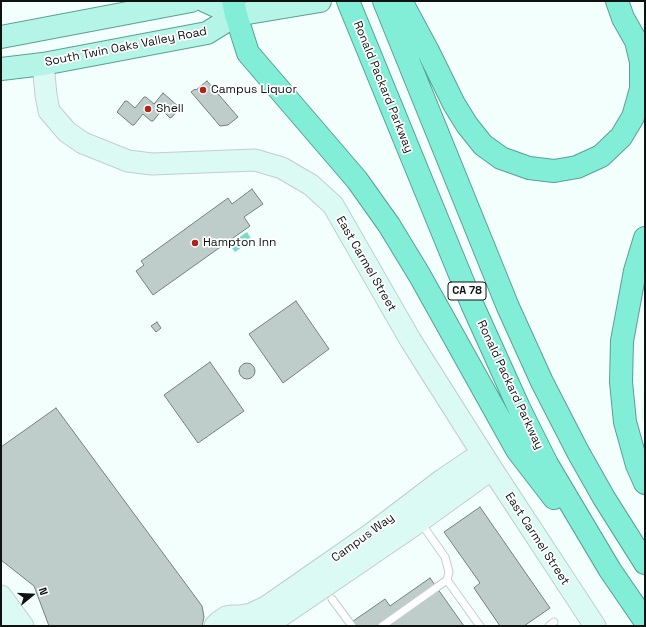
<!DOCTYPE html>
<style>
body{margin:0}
#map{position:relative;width:646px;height:627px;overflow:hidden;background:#f3fffc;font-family:"Space Grotesk",sans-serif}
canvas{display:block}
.frame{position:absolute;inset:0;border:2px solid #0e1312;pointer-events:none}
.north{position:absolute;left:12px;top:575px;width:40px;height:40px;-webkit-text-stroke:3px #fff;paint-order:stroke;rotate:72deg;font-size:11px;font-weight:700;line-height:16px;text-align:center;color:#0e1312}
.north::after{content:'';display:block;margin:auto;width:14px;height:18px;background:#0e1312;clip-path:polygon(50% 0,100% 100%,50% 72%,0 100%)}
</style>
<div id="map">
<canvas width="646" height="627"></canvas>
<div class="frame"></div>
<div class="north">N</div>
</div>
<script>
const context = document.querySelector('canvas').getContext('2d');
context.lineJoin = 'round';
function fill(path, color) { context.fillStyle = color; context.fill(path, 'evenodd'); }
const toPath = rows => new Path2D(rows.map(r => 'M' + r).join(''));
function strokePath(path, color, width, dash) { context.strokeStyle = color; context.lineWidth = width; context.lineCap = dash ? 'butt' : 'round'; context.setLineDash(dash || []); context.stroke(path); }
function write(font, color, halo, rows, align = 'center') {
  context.font = font + ' "Space Grotesk",sans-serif'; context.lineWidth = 3.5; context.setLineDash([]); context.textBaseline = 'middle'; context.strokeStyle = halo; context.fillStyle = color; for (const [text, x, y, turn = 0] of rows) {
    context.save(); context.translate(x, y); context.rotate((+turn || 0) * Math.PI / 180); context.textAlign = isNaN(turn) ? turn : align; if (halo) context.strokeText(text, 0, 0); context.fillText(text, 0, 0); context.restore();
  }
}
fill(toPath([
 [645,377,645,426,641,418]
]), '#e2fbf4');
fill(toPath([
 [247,232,252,240,235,252,229,244]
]), '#7adcc8');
const building = toPath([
 [207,81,238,117,228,125,220,126,191,92,195,89,196,90,207,81],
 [163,93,179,107,180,108,172,117,170,118,162,110,153,121,151,121,143,114,134,125,132,125,117,112,125,101,127,101,135,108,144,97,146,97,154,104,163,93],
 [252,189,263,204,244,217,250,226,153,295,136,271,144,265,141,261,228,198,232,204,252,189],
 [296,301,329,349,283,383,249,334,296,301],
 [157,322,161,328,156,332,151,326,157,322],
 [210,362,244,411,198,443,164,395,210,362],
 '239 371a8 8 0 1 1 16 0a8 8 0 1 1-16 0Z',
 [56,408,202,606,204,617,202,626,49,626,34,586,1,560,1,447,56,408],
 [480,507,550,608,524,626,500,626,474,588,480,583,444,532,480,507],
 [430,578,464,626,346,626,385,599,390,606,430,578]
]);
fill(building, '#becdc9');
strokePath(building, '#74827e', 1);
const lane = toPath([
 [447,580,480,626],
 [332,599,352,626],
 [382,626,447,580,449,572,445,557,421,523],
 [549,626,554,622]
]);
const secondary = toPath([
 [43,64,46,95,49,111,67,132,83,143,128,161,152,164,255,160,282,168,311,185,333,205,411,341,492,469,595,626],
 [1,596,23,626],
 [240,616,251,614,266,607,371,534,442,480,482,453],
 [1,624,2,626],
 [215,626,220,621,226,617,233,616,240,616,251,624],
 [269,626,275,620,420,521,492,469]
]);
const primary = toPath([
 [205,1,236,15],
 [1,37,191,1],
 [1,69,43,64,207,33,236,15,320,1]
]);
const highway = toPath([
 [233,1,236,15,248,53,357,180,389,225,420,276,517,450,554,498],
 [348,1,472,304,519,408,547,464,610,570,645,621],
 [384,1,508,307,542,382,578,452,604,498,645,563],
 [401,1,429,53,454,104,467,125,483,145,501,158,529,168,554,171,577,167,601,156,621,137,633,117,641,89,641,62,636,41,623,18,617,1],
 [645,238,635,271,622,341,621,382,625,422,637,465,645,483]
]);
strokePath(lane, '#c1d0cc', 9);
strokePath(secondary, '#c1d0cc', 23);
strokePath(primary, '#59a193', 24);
strokePath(highway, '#59a193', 24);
strokePath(lane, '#fff', 7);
strokePath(secondary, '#dafaf3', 21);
strokePath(primary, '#b4f5e8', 22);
strokePath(highway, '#82eed8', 22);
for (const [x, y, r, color] of [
 [203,90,4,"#b1221a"],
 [148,109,4,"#b1221a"],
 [195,243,4,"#b1221a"]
]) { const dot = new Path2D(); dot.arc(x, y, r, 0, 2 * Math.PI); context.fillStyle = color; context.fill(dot); strokePath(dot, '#fff', 1.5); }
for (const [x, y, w] of [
 [467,291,38]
]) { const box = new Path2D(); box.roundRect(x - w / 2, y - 9, w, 18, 3); context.fillStyle = '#fff'; context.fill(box); strokePath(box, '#0e1312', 1); }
write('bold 11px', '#0e1312', null, [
 ["CA 78",467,291]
]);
write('12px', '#0e1312', '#fff', [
 ["South Twin Oaks Valley Road",126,47,-11],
 ["Ronald Packard Parkway",383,87,68],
 ["East Carmel Street",366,264,60],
 ["Ronald Packard Parkway",510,385,65],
 ["Campus Way",363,538,-36],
 ["East Carmel Street",537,539,57]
]);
write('12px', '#0e1312', '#fff', [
 ["Campus Liquor",211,90],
 ["Shell",156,109],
 ["Hampton Inn",203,243]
], 'left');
</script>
